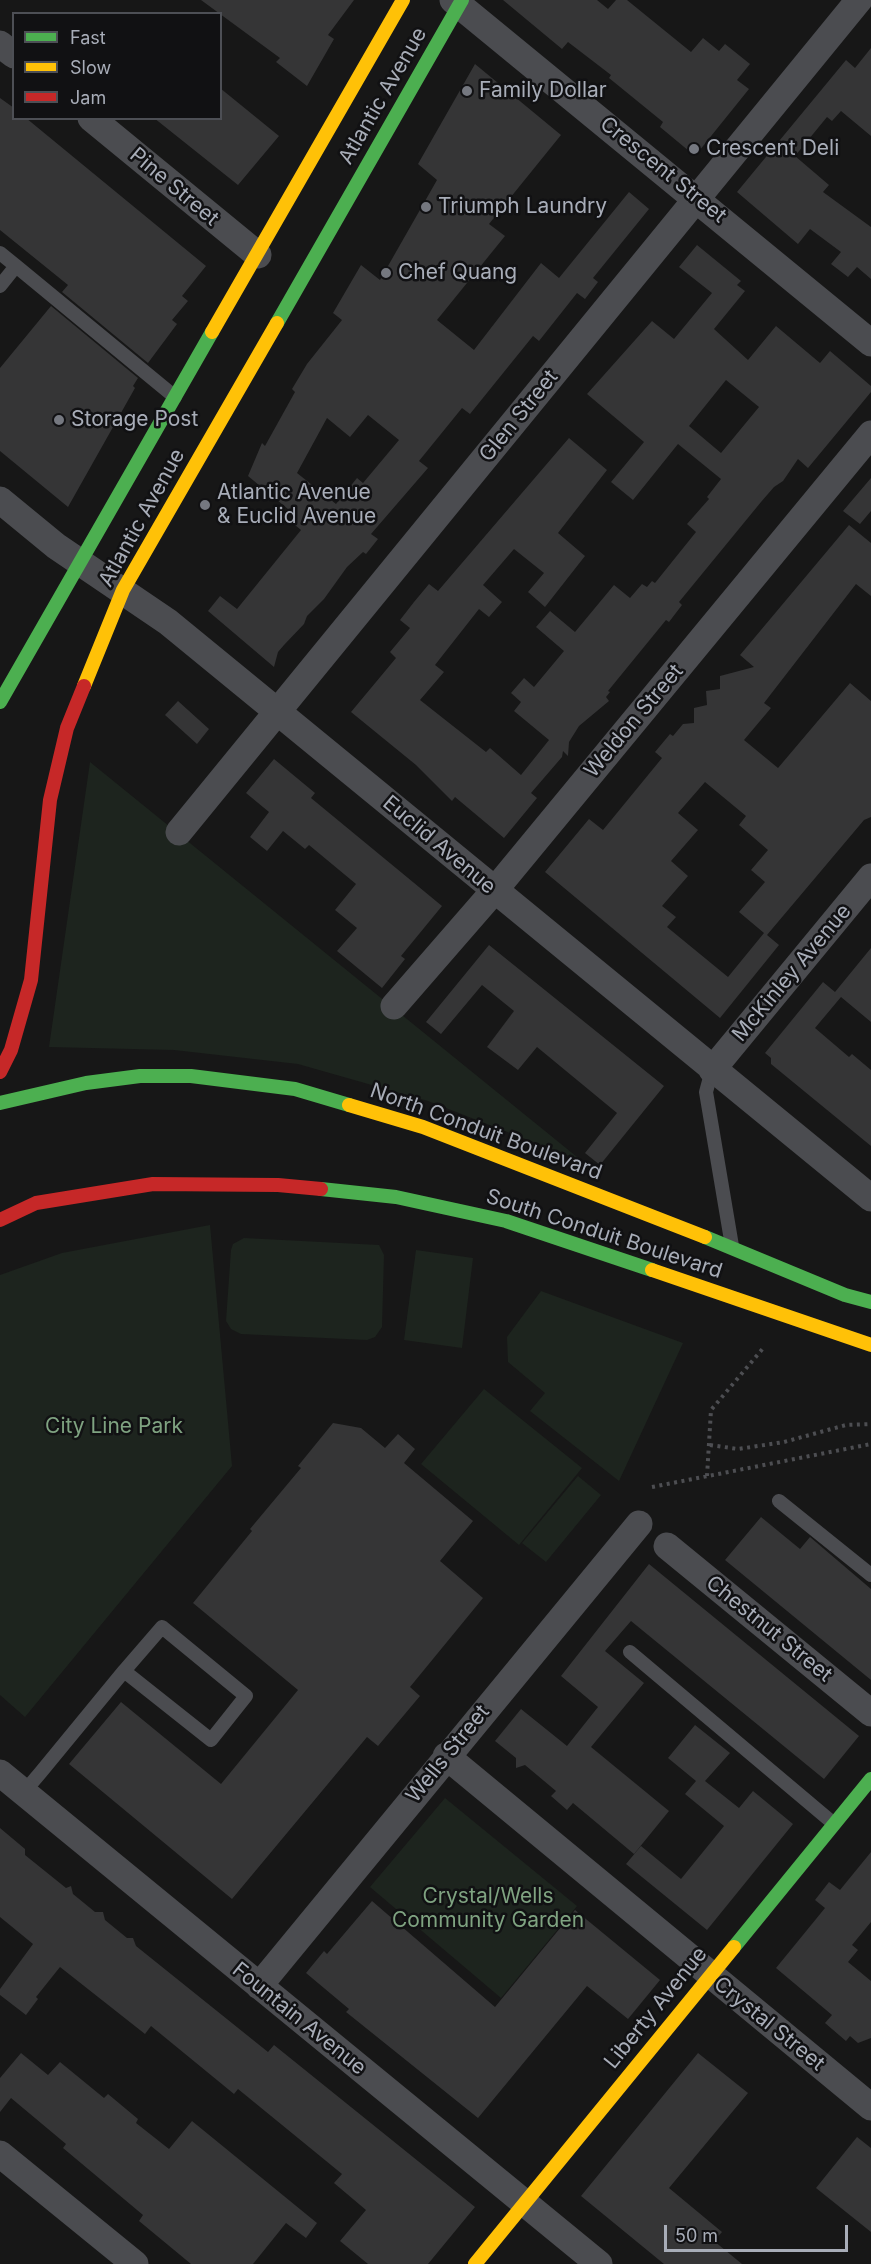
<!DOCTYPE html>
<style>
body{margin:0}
#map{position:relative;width:871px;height:2264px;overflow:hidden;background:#171717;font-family:Inter,sans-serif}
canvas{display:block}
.legend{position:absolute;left:12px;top:12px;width:210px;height:108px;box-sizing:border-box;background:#111113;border:2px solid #4d4f55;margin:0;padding:8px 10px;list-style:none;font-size:18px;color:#a8adb8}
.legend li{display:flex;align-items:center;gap:12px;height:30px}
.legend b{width:30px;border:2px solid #4d4f55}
.scale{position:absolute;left:664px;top:2225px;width:184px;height:27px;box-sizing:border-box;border:3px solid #a8adb8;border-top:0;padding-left:8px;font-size:18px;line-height:21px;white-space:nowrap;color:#a8adb8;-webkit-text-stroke:4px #111113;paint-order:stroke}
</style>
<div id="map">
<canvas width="871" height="2264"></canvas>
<ul class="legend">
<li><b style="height:8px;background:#4caf50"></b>Fast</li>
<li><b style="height:8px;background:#ffc107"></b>Slow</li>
<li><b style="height:8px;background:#c62828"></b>Jam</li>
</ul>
<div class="scale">50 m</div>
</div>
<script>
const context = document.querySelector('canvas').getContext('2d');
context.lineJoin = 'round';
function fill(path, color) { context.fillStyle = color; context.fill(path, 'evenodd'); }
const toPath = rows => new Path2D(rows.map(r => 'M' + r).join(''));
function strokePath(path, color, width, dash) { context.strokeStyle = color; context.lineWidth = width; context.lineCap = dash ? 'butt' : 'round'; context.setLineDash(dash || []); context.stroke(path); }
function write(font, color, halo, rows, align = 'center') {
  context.font = font + ' Inter,sans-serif'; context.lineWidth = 5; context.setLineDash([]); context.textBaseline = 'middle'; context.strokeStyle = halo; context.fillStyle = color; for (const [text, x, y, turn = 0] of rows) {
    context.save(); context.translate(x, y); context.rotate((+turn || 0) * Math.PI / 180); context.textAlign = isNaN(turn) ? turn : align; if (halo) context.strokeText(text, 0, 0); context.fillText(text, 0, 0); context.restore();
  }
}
fill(toPath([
 [90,762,582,1161,428,1101,298,1064,174,1050,49,1047],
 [210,1225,232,1466,25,1717,0,1695,0,1275,62,1253],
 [244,1238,379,1245,384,1255,382,1327,375,1337,367,1340,241,1334,231,1329,226,1321,231,1250,233,1244],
 [416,1250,473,1258,462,1348,404,1340],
 [541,1291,683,1343,619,1481,530,1411,545,1393,508,1362,507,1337],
 [484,1389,582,1468,519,1545,421,1464],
 [578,1476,601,1495,546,1562,522,1543],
 [445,1798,577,1906,501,1998,370,1887]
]), '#1d241e');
fill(toPath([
 [201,0,354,0,328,35,334,39,307,86,276,62,280,58],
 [503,0,597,0,608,9,616,0,627,0,691,52,703,38,719,51,725,44,750,64,737,80,749,89,695,156,660,127,663,122,609,78,611,75,568,42,562,49],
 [871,48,871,136,841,111,832,121,827,117,795,156,829,185,823,192,871,227,871,279,857,267,848,277,831,264,841,252,810,229,798,244,737,192,846,60,855,68],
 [475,64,561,135,489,224,505,236,437,320,474,350,541,263,559,278,629,192,649,209,593,278,598,282,585,299,577,293,539,341,533,336,470,414,462,408,419,461,428,468,371,534,378,539,366,554,363,552,347,567,324,599,307,616,304,624,284,645,278,652,274,667,208,611,220,596,237,609,301,530,289,520,294,514,248,476,262,443,265,446,295,392,292,389,307,364,342,320,333,313,361,265,380,280,437,180,418,164],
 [368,415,399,440,363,483,357,478,336,504,297,473,327,418,350,437],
 [220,88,279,136,238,185,154,118,220,118],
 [0,98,14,108,14,118,26,118,206,266,182,296,188,301,172,320,177,324,148,363,62,292,68,285,0,230],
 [697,245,741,281,737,285,745,291,714,329,748,360,776,326,820,363,830,351,871,386,871,392,808,468,798,459,783,481,774,487,761,502,679,602,682,605,669,622,666,620,608,691,610,692,606,697,609,701,579,726,569,742,568,756,563,751,562,757,531,793,537,798,504,838,455,797,452,801,416,765,351,712,396,658,390,652,410,628,400,620,414,602,429,584,438,591,569,438,607,470,558,533,585,556,545,607,528,592,544,573,514,549,483,585,502,602,489,617,479,609,435,665,444,672,420,700,486,752,490,748,521,775,549,740,514,711,521,702,511,693,524,678,534,687,564,651,536,627,550,611,575,632,614,585,630,598,642,584,647,587,652,581,655,583,696,532,687,524,709,499,707,497,721,479,678,444,633,500,611,482,644,442,587,394,652,321,674,339,712,293,679,267],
 [726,380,759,407,721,453,689,426],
 [51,306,138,378,133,386,135,388,68,507,0,451,0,368],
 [871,478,871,511,860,524,843,511],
 [849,525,871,543,871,596,856,584,764,703,771,708,744,740,778,768,850,683,871,701,871,817,864,820,767,935,779,945,720,1018,545,872,589,819,603,830,662,758,655,752,670,734,673,736,683,724,694,723,694,708,707,705,706,691,720,689,720,676,754,667,740,655],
 [705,782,746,816,739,825,768,850,751,870,765,882,739,912,764,933,728,977,667,927,676,917,662,906,688,876,671,861,698,830,678,813],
 [178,701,209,729,197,744,165,715],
 [274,759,315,793,311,798,442,906,401,956,405,959,382,988,337,951,357,928,335,910,356,884,309,845,305,849,283,831,267,851,250,837,269,812,246,793],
 [489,945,664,1086,600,1165,585,1153,617,1113,537,1047,518,1070,487,1047,514,1011,482,985,441,1034,426,1022],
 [871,948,871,1022,841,997,815,1028,849,1057,852,1054,871,1070,871,1146,771,1064,771,1058,765,1053,823,982,835,992],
 [333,1423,361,1428,385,1448,398,1434,415,1449,404,1463,473,1521,440,1561,483,1598,410,1687,420,1696,378,1746,367,1737,232,1899,69,1764,121,1702,221,1784,298,1690,193,1603,252,1531,250,1529,301,1468,298,1466],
 [761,1517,800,1549,810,1537,871,1589,871,1680,725,1560],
 [649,1564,859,1736,824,1779,631,1621,605,1651,644,1683,591,1747,669,1811,634,1854,573,1803,567,1810,551,1796,556,1791,525,1765,516,1768,516,1758,495,1741,521,1709,567,1746,598,1707,561,1676],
 [695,1725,730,1753,705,1781,739,1808,753,1791,793,1824,707,1930,626,1864,641,1846,681,1879,724,1826,685,1794,696,1781,668,1758],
 [0,1828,25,1849,25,1855,66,1888,71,1886,73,1894,95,1912,103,1912,105,1920,127,1938,133,1938,136,1946,268,2052,274,2045,475,2207,428,2264,368,2264,340,2241,366,2210,334,2183,342,2174,238,2089,234,2094,151,2026,145,2034,60,1967,36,1997,38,1999,26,2015,0,1995,0,1989,33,1944,0,1917],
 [871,1852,871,1922,852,1945,858,1950,848,1962,871,1981,871,2038,858,2043,850,2036,846,2041,825,2023,832,2015,776,1968,825,1908,815,1900,829,1882,840,1890],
 [372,1901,495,2007,575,1910,660,1980,628,2019,587,1986,478,2118,346,2012,349,2009,306,1973,324,1951,327,1954],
 [21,2053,48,2075,60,2062,104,2098,108,2094,138,2119,136,2123,169,2149,192,2121,317,2223,306,2238,286,2223,253,2264,191,2264,139,2221,143,2215,63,2148,66,2144,11,2098,0,2112,0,2078],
 [698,2053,748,2093,669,2188,722,2232,714,2241,742,2264,664,2264,581,2196],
 [857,2137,871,2148,871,2232,816,2188]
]), '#353536');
strokePath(toPath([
 [710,1445,738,1449,784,1442,846,1425,871,1424],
 [707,1476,711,1410,765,1346],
 [652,1487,871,1444]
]), '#4d4e52', 4, [3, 4.5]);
strokePath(toPath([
 [0,253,16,266],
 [0,286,16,266,175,397],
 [712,1070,706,1092,732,1246],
 [779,1501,871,1575],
 [630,1652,833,1823],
 [24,1792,41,1772,124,1671,162,1627,246,1696,211,1740,124,1671]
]), '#4b4c50', 14);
strokePath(toPath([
 [453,0,871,343],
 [0,44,14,55],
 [91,118,258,255],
 [0,500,56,546,168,622,871,1198],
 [179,832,859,0],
 [394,1006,494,891,871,434],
 [712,1070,871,877],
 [667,1546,871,1713],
 [446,1756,871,2107],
 [0,1773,599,2264],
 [259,1986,639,1524],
 [0,2154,135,2264]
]), '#4b4c50', 27);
strokePath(toPath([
 [277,323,462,0],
 [0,702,212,332],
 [0,1103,86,1083,140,1076,191,1076,295,1089,349,1105],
 [321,1189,396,1197,506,1221,652,1270],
 [705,1237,845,1295,871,1302],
 [734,1947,871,1779]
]), '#4caf50', 14);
strokePath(toPath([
 [212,332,403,0],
 [84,686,123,590,277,323],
 [349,1105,423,1127,705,1237],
 [652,1270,871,1345],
 [475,2264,734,1947]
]), '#ffc107', 14);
strokePath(toPath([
 [0,1072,11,1050,31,980,50,800,67,728,84,686],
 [0,1220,36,1203,153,1184,278,1185,321,1189]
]), '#c62828', 14);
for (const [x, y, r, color] of [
 [467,91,6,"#757880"],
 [694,149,6,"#757880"],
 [426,207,6,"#757880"],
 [386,273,6,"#757880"],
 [59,420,6,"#757880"],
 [205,505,6,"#757880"]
]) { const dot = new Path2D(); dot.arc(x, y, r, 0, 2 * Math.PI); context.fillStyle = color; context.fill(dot); strokePath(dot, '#111113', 2); }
write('21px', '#a8adb8', '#111113', [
 ["Family Dollar",479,91],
 ["Crescent Deli",706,149],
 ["Triumph Laundry",438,207],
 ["Chef Quang",398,273],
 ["Storage Post",71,420],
 ["Atlantic Avenue",217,493],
 ["& Euclid Avenue",217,517]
], 'left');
write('21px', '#a8adb8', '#111113', [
 ["Atlantic Avenue",383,96,-60],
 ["Crescent Street",663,170,39],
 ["Pine Street",174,187,40],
 ["Glen Street",519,416,-51],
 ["Atlantic Avenue",142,518,-61],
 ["Weldon Street",634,721,-50],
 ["Euclid Avenue",439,845,40],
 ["McKinley Avenue",792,973,-50],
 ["North Conduit Boulevard",486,1132,20],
 ["South Conduit Boulevard",604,1234,18],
 ["Chestnut Street",769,1629,39],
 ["Wells Street",448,1754,-51],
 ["Liberty Avenue",656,2008,-51],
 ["Fountain Avenue",299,2019,39],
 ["Crystal Street",769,2024,39]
]);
write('21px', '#7fa381', '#111113', [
 ["City Line Park",114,1427],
 ["Crystal/Wells",488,1897],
 ["Community Garden",488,1921]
]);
</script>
